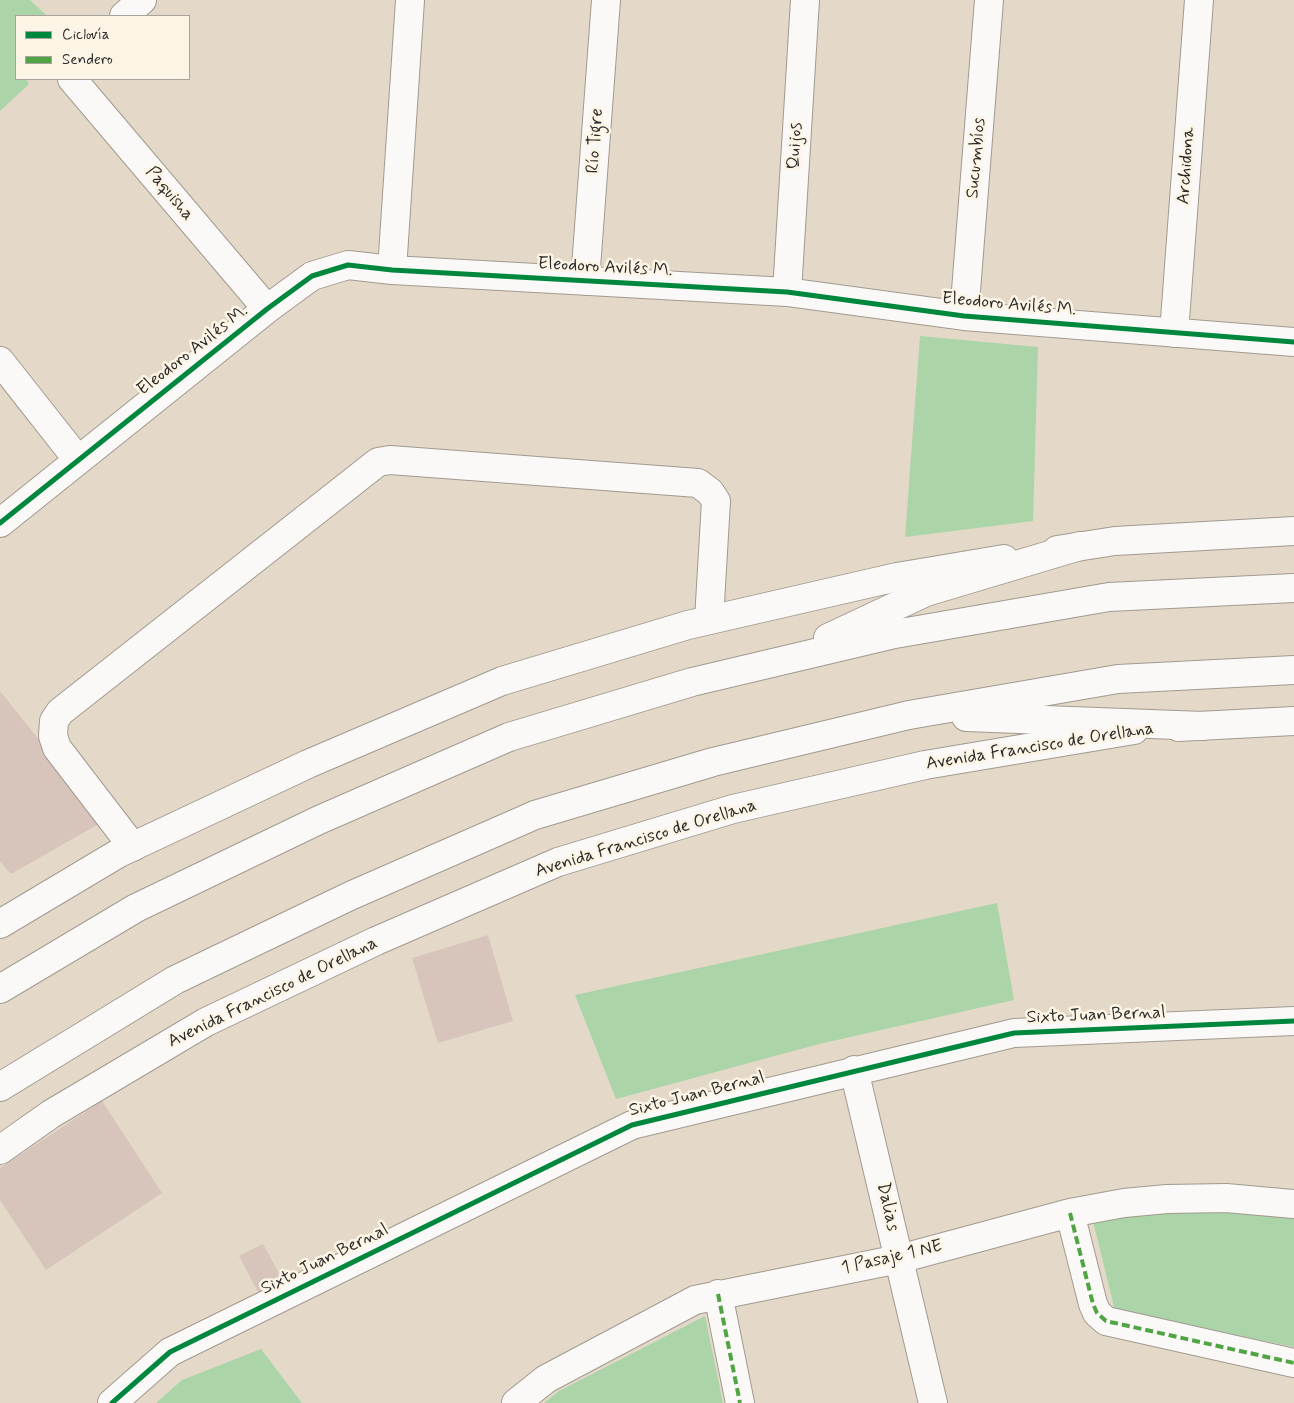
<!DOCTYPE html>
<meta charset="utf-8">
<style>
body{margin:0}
#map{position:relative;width:1294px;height:1403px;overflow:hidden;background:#e4d9c8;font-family:Mynerve,sans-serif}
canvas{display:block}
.legend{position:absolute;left:15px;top:15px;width:175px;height:65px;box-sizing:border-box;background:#fcf5e5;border:1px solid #a8a49b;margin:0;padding:6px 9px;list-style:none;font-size:15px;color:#2b2b2b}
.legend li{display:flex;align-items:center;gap:10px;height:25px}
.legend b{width:25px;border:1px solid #a8a49b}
</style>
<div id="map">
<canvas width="1294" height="1403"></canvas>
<ul class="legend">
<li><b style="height:6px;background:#00873e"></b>Ciclovía</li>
<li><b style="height:6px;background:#51a443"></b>Sendero</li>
</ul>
</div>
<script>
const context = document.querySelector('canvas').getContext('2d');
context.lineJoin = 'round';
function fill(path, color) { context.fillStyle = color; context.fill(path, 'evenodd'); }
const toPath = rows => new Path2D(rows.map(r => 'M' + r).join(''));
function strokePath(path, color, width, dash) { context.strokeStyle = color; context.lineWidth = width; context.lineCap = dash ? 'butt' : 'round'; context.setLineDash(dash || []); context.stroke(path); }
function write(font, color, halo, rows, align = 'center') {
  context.font = font + ' Mynerve,sans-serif'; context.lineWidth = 5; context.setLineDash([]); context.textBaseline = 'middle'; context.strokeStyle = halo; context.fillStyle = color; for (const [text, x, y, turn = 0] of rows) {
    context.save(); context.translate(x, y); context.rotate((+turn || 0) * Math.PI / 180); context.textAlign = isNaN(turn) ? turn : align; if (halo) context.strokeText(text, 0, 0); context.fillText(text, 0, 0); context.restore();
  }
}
fill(toPath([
 [0,0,30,0,47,16,16,16,16,79,26,79,29,84,0,111],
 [920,336,1038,347,1033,521,905,537],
 [997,903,1014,1000,819,1044,616,1099,575,995],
 [1167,1209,1294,1213,1294,1347,1115,1311,1093,1221],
 [705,1316,723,1403,544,1403,559,1391],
 [261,1349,302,1403,156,1403,182,1380]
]), '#abd4a9');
fill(toPath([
 [0,691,104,821,11,874,0,861],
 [488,935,513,1021,438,1043,412,958],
 [102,1101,162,1193,46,1270,0,1200,0,1168],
 [263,1244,282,1279,258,1292,239,1256]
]), '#d7c4bb');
const minor = toPath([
 [124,16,142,0],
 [72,79,267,309],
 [392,270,410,0],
 [585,281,606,0],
 [787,292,805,0],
 [964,316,989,0],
 [1174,333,1199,0],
 [0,361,78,460],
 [0,523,267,309,312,276,348,265,392,270,787,292,964,316,1294,342],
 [133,847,57,748,53,736,54,721,60,712,378,462,390,460,698,483,710,492,716,501,709,620],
 [854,1070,933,1403],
 [1070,1213,1093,1304,1097,1313,1106,1321,1294,1363],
 [718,1294,740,1403],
 [112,1403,170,1352,632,1125,1014,1033,1294,1021],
 [516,1403,546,1379,695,1300,899,1259,1070,1213,1124,1203,1167,1199,1226,1198,1294,1204]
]);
const primary = toPath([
 [1057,550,1115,541,1294,531],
 [1179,727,1294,721],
 [0,924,119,853,308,764,502,681,688,625,897,577,1004,559],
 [0,1150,51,1114,206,1022,376,941,558,862,733,809,925,765,1134,730]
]);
const trunk = toPath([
 [828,638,926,592,1080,546],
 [966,717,1203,726],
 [0,989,136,908,319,820,509,737,692,682,895,634,1109,597,1294,588],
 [0,1087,175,980,350,896,535,815,713,762,909,715,1118,679,1294,670]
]);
strokePath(minor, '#a19a90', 30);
strokePath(primary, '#a19a90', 30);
strokePath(trunk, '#a19a90', 30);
strokePath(minor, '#fbf9f7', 28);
strokePath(primary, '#fbf9f7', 28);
strokePath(trunk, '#fbf9f7', 28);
strokePath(toPath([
 [1070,1213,1093,1304,1097,1313,1106,1321,1294,1363],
 [718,1294,740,1403]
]), '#51a443', 4, [8, 4]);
strokePath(toPath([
 [0,523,267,309,312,276,348,265,392,270,787,292,964,316,1294,342],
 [112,1403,170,1352,632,1125,1014,1033,1294,1021]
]), '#00873e', 5);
write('18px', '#2b2b2b', '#fcf5e5', [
 ["Río Tigre",596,141,-86],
 ["Quijos",796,146,-87],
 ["Sucumbíos",977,158,-85],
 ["Archidona",1187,166,-86],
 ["Paquisha",169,194,50],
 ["Eleodoro Avilés M.",605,268,3],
 ["Eleodoro Avilés M.",1009,305,5],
 ["Eleodoro Avilés M.",193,351,-38],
 ["Avenida Francisco de Orellana",1040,747,-9],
 ["Avenida Francisco de Orellana",646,839,-17],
 ["Avenida Francisco de Orellana",273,993,-26],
 ["Sixto Juan Bernal",1096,1016,-2],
 ["Sixto Juan Bernal",697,1095,-14],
 ["Dalias",887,1207,77],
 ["1 Pasaje 1 NE",892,1258,-13],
 ["Sixto Juan Bernal",325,1260,-26]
]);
</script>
